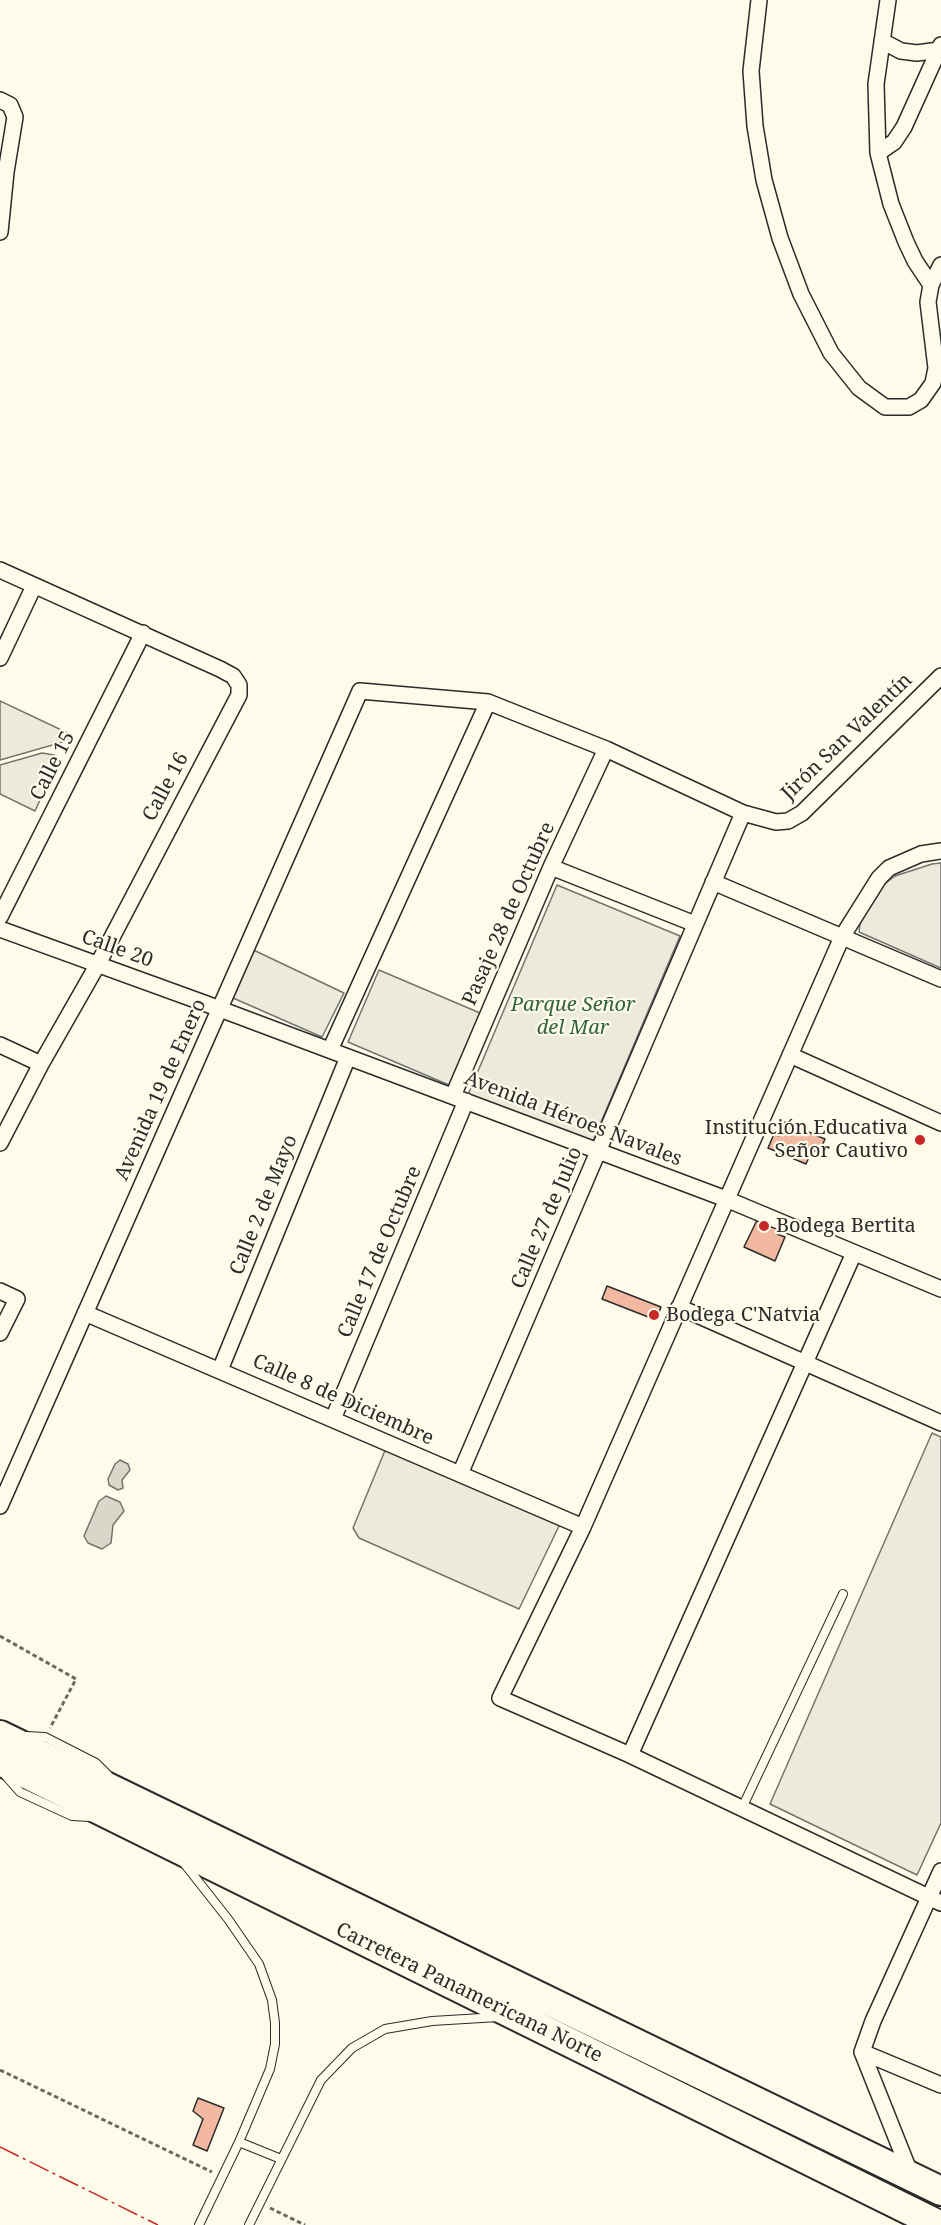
<!DOCTYPE html>
<meta charset="utf-8">
<style>
body{margin:0}
canvas{display:block;background:#fdfbea}
</style>
<canvas width="941" height="2225"></canvas>
<script>
const context = document.querySelector('canvas').getContext('2d');
context.lineJoin = 'round';
function fill(path, color) { context.fillStyle = color; context.fill(path, 'evenodd'); }
const toPath = rows => new Path2D(rows.map(r => 'M' + r).join(''));
function strokePath(path, color, width, dash) { context.strokeStyle = color; context.lineWidth = width; context.lineCap = dash ? 'butt' : 'round'; context.setLineDash(dash || []); context.stroke(path); }
function write(font, color, halo, rows, align = 'center') {
  context.font = font + ' "Noto Serif",serif'; context.lineWidth = 4.5; context.setLineDash([]); context.textBaseline = 'middle'; context.strokeStyle = halo; context.fillStyle = color; for (const [text, x, y, turn = 0] of rows) {
    context.save(); context.translate(x, y); context.rotate((+turn || 0) * Math.PI / 180); context.textAlign = isNaN(turn) ? turn : align; if (halo) context.strokeText(text, 0, 0); context.fillText(text, 0, 0); context.restore();
  }
}
const green = toPath([
 [0,701,72,735,63,742,0,760,0,701],
 [42,753,54,755,59,759,35,811,0,794,0,765,42,753],
 [941,863,941,968,859,932,860,923,882,886,895,876,932,864,941,863],
 [557,885,680,936,590,1148,467,1097,557,885],
 [245,946,344,993,322,1037,233,998,228,989,245,946],
 [379,970,480,1013,449,1085,348,1042,379,970],
 [932,1433,941,1437,941,1823,917,1875,770,1804,932,1433],
 [386,1448,560,1524,519,1609,359,1538,353,1528,386,1448]
]);
fill(green, '#ecebdb');
strokePath(green, '#74746e', 1.5);
const water = toPath([
 [120,1460,128,1464,130,1470,122,1480,123,1488,118,1490,109,1485,108,1479,115,1464,120,1460],
 [106,1496,120,1502,124,1511,113,1525,111,1543,102,1549,88,1543,84,1536,99,1501,106,1496]
]);
fill(water, '#d8d7c9');
strokePath(water, '#74746e', 1.5);
const building = toPath([
 [785,1122,825,1139,819,1153,812,1150,806,1164,768,1148,774,1134,779,1136,785,1122],
 [758,1218,780,1228,777,1234,785,1237,775,1261,744,1247,758,1218],
 [607,1286,661,1307,656,1320,602,1299,607,1286],
 [198,2098,224,2108,207,2151,193,2145,203,2119,193,2111,198,2098]
]);
fill(building, '#f2b8a0');
strokePath(building, '#2b2b2b', 1.5);
const lane = toPath([
 [27,1736,45,1737,96,1763,108,1775],
 [5,1775,20,1792,72,1816,90,1817],
 [742,1808,843,1594],
 [183,1862,228,1919,259,1964,272,2000,275,2023,275,2044,270,2069,239,2142,199,2225],
 [239,2142,281,2159],
 [249,2225,321,2080,352,2048,385,2029,432,2021,498,2017]
]);
const street = toPath([
 [759,0,751,71,755,126,764,180,780,238,801,294,831,353,859,388,885,407,909,407,921,400,933,383,936,368,928,302,931,285,941,265],
 [888,0,876,84,878,153,891,204,906,242,915,261,931,285],
 [882,41,901,51,917,53,939,50],
 [0,100,10,105,15,117,6,172,0,232],
 [878,153,894,142,904,127,941,45],
 [0,570,220,669,233,676,239,685,239,695,98,964,41,1064,0,1143],
 [0,658,34,586],
 [941,851,921,854,889,868,879,878,842,937,583,1527,500,1698,630,1755,941,1903],
 [551,867,695,924],
 [713,882,941,979],
 [0,917,143,633],
 [0,929,204,1003,726,1199,941,1289],
 [0,1045,41,1064],
 [330,1050,488,702],
 [790,1055,941,1123],
 [453,1096,551,867,606,749],
 [0,1291,17,1299,0,1333],
 [679,1307,941,1423],
 [85,1313,583,1527],
 [220,1370,348,1057],
 [333,1419,466,1101],
 [460,1474,743,813],
 [0,1506,360,691,488,702,606,749,743,813,776,822,788,821,802,813,941,676],
 [630,1755,854,1253],
 [862,2052,941,2085],
 [911,2175,862,2052,873,2021,941,1871]
]);
const highway = toPath([
 [0,1735,941,2191],
 [0,1761,939,2225]
]);
strokePath(lane, '#2b2b2b', 10);
strokePath(street, '#2b2b2b', 18);
strokePath(highway, '#2b2b2b', 32);
strokePath(toPath([
 [0,1636,76,1679,50,1728],
 [0,2070,212,2172],
 [270,2208,305,2225]
]), '#6a6964', 3, [4.5, 3]);
strokePath(lane, '#fdfbea', 8);
strokePath(street, '#fdfbea', 15);
strokePath(highway, '#fdfbea', 28);
strokePath(toPath([
 [0,2147,158,2225]
]), '#c62828', 1.5, [21, 4.5, 3, 4.5]);
for (const [x, y, r, color] of [
 [920,1140,6,"#c62828"],
 [764,1226,6,"#c62828"],
 [654,1315,6,"#c62828"]
]) { const dot = new Path2D(); dot.arc(x, y, r, 0, 2 * Math.PI); context.fillStyle = color; context.fill(dot); strokePath(dot, '#fdfbea', 2); }
write('20px', '#2b2b2b', '#fdfbea', [
 ["Jirón San Valentín",847,737,-44],
 ["Calle 15",53,766,-63],
 ["Calle 16",166,787,-62],
 ["Pasaje 28 de Octubre",509,914,-66],
 ["Calle 20",117,949,20],
 ["Avenida 19 de Enero",161,1090,-66],
 ["Avenida Héroes Navales",573,1119,21],
 ["Calle 2 de Mayo",264,1205,-68],
 ["Calle 27 de Julio",547,1218,-67],
 ["Calle 17 de Octubre",380,1252,-67],
 ["Calle 8 de Diciembre",343,1400,24],
 ["Carretera Panamericana Norte",469,1993,26]
]);
write('italic 20px', '#34623c', '#fdfbea', [
 ["Parque Señor",573,1005],
 ["del Mar",573,1028]
]);
write('20px', '#2b2b2b', '#fdfbea', [
 ["Institución Educativa",908,1128,"right"],
 ["Señor Cautivo",908,1151,"right"],
 ["Bodega Bertita",776,1226],
 ["Bodega C'Natvia",666,1315]
], 'left');
</script>
